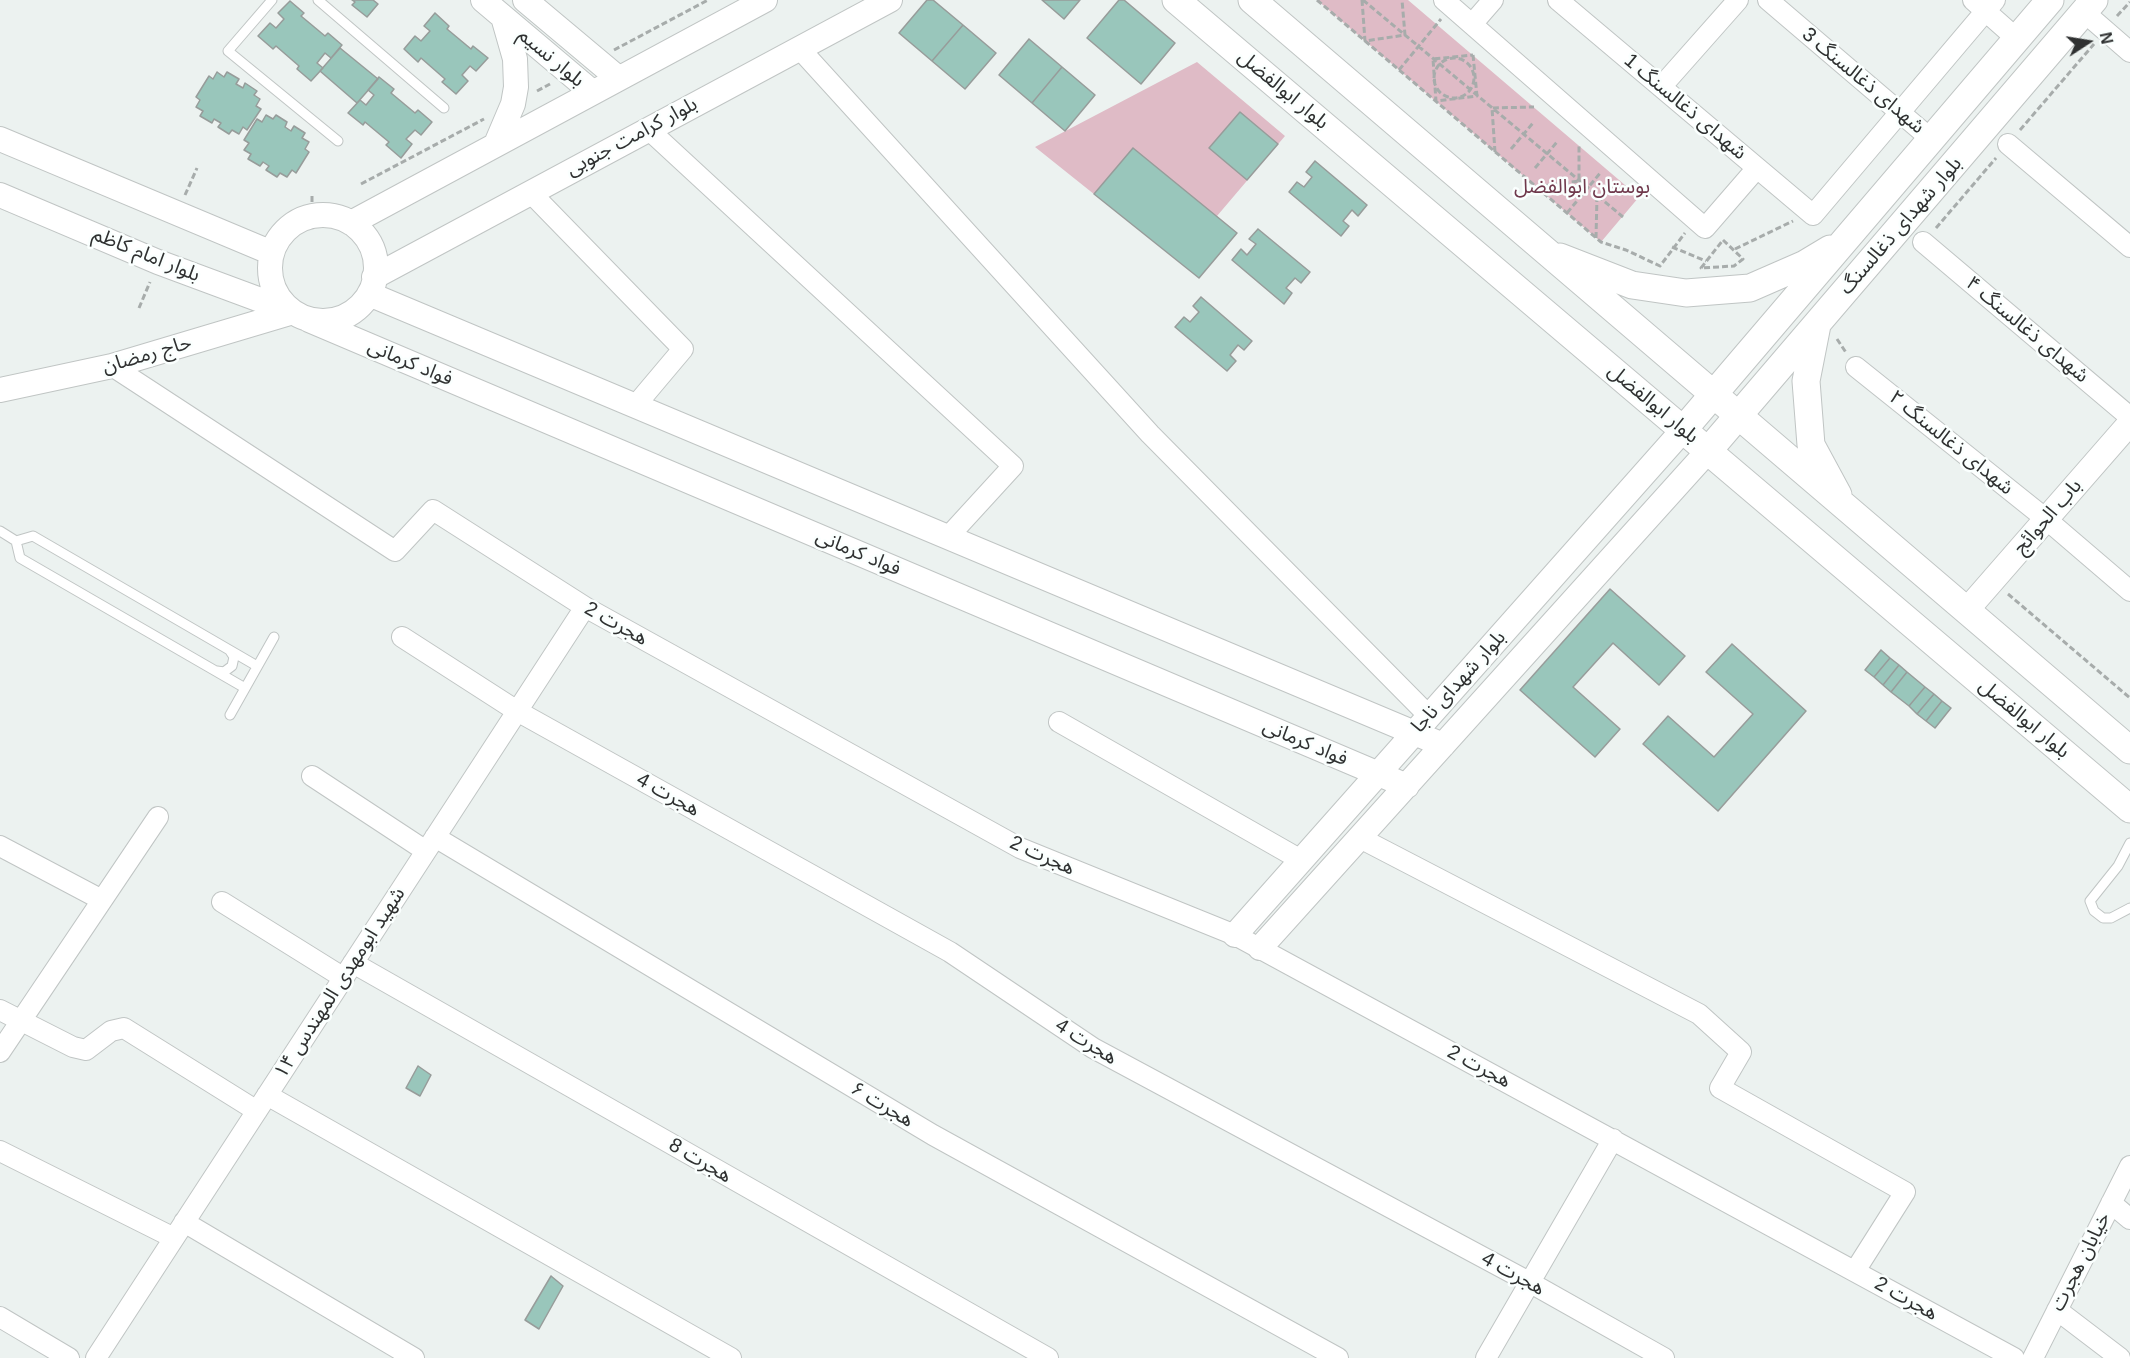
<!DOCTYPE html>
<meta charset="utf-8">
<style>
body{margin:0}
#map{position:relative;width:2130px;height:1358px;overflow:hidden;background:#ecf2f0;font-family:Arial,sans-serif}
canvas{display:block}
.north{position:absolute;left:2058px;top:12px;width:60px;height:60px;-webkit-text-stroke:4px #fafffe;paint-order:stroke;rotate:78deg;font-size:16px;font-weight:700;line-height:24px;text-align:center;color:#2f3131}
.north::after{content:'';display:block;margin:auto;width:21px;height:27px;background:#2f3131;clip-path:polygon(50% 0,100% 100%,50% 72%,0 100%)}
</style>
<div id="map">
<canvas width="2130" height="1358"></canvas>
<div class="north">N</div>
</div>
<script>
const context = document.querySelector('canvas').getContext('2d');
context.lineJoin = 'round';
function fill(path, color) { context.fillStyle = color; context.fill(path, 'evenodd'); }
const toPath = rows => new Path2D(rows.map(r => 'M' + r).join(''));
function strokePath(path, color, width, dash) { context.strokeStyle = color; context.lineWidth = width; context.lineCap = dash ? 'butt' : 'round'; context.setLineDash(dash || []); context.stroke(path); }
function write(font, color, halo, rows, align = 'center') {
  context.font = font + ' Arial,"Noto Sans Arabic",sans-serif'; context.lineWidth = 5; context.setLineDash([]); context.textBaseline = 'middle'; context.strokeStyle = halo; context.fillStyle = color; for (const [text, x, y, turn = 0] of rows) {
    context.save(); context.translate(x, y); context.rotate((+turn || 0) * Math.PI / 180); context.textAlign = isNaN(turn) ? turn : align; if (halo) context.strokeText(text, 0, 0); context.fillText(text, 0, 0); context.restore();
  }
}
fill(toPath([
 [1317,0,1408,0,1639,197,1601,242],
 [1197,62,1285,136,1217,216,1237,233,1199,278,1035,147]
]), '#dfbbc6');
const building = toPath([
 [352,0,373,0,378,4,367,17,352,5,355,2,352,0],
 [927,0,933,0,963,25,932,61,899,33,927,0],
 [1042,0,1080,0,1064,19,1042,0],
 [1119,0,1124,0,1175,43,1141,84,1087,38,1119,0],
 [290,1,304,13,301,16,325,36,328,33,342,45,331,58,325,53,317,63,323,68,311,81,297,69,299,66,276,46,273,49,258,36,270,23,276,28,284,19,278,13,290,1],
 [435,13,449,26,447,29,471,49,473,46,488,58,476,71,470,66,462,75,468,81,456,94,442,82,445,79,421,58,418,62,404,49,415,36,421,41,430,31,424,26,435,13],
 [963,25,996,53,965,89,932,61,963,25],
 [1029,39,1062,67,1032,103,999,75,1029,39],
 [340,48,378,79,357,103,320,71,340,48],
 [1062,67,1095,95,1065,131,1032,103,1062,67],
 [217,72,224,77,227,72,239,79,236,84,243,88,245,83,257,91,254,95,260,99,256,106,261,109,247,130,243,127,239,134,232,130,229,134,218,127,221,123,214,119,212,123,200,116,203,111,196,107,200,100,196,97,209,76,213,79,217,72],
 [379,77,394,89,391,93,415,113,418,110,432,122,421,135,415,130,406,139,412,144,401,158,386,145,389,142,365,122,363,125,348,113,360,100,366,105,374,95,368,90,379,77],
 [1240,112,1278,144,1247,180,1209,148,1240,112],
 [266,115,273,119,276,115,287,122,285,127,291,131,294,126,305,133,302,138,309,142,305,149,309,152,296,173,292,170,287,177,280,173,277,177,266,170,269,166,263,162,260,166,248,159,251,154,244,150,249,143,244,140,257,119,262,122,266,115],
 [1133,148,1237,233,1199,278,1094,194,1133,148],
 [1315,161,1367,205,1358,216,1352,210,1343,221,1349,226,1341,236,1289,192,1297,182,1304,187,1312,177,1306,172,1315,161],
 [1258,229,1310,272,1301,283,1295,278,1286,288,1292,293,1284,304,1232,260,1241,249,1247,255,1256,244,1249,239,1258,229],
 [1201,297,1252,341,1244,350,1238,345,1230,355,1236,361,1227,371,1175,327,1184,317,1190,322,1199,312,1193,306,1201,297],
 [1610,589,1685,656,1659,685,1613,643,1573,687,1620,729,1595,757,1520,690,1610,589],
 [1732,644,1806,711,1718,811,1643,744,1668,716,1714,757,1753,714,1706,672,1732,644],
 [1881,650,1890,658,1874,677,1865,670,1881,650],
 [1890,658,1899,665,1883,685,1874,677,1890,658],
 [1899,665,1907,672,1891,692,1883,685,1899,665],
 [1907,672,1925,687,1909,706,1891,692,1907,672],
 [1925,687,1934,694,1917,714,1909,706,1925,687],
 [1934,694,1942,701,1926,721,1917,714,1934,694],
 [1942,701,1951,708,1935,728,1926,721,1942,701],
 [418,1066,431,1075,420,1096,406,1088,418,1066],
 [551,1276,563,1286,539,1329,525,1320,551,1276]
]);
fill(building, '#99c6bb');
strokePath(building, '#979c9a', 1.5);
const service = toPath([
 [272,0,228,51,338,141],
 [318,0,444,108],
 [0,531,16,541,33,536,257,666],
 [16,541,20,558,245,688],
 [217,671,224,672,232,666,234,657,230,651],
 [230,715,274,637],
 [2130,843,2118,866,2090,901,2094,911,2103,918,2111,918,2130,908]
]);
const minor = toPath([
 [1444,0,1705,228,1757,168],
 [1558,0,1813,215,1995,0],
 [1768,0,1931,139],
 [1973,0,2017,39],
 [2084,12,2130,52],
 [1473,23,1493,0],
 [799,48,1150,434,1429,716],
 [1661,87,1738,0],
 [648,129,1013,466,948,537],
 [2008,144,2130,247],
 [530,192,683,349,635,406],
 [1923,242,2130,417],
 [112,366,395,551,433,510,585,607,1020,848,1235,935,2014,1358],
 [1856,367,2046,519,2130,591],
 [402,637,517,711,950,952,1093,1048,1529,1282,1664,1358],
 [1059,722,1301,860],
 [312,776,426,851],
 [435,837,933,1135,1338,1358],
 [1360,838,1699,1014,1741,1052,1720,1088,1905,1192,1855,1271],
 [0,846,102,900],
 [222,902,344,978],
 [353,963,1048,1358],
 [0,1010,73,1047,86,1050,111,1031,124,1028,257,1111],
 [0,1052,158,817],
 [267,1095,731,1358],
 [0,1151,174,1238],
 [2111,1203,2130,1219],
 [184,1222,414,1358],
 [2057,1310,2120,1358],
 [0,1317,69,1358],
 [96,1358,585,607],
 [1486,1358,1613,1139],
 [2033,1358,2130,1166]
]);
const tertiary = toPath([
 [483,0,592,92],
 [525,0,618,78],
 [0,139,272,253],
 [496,144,513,104,516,87,515,59,503,17],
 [0,195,158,262,290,311],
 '270 268a53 53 0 1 1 106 0a53 53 0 1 1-106 0Z',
 [351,223,765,0],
 [374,277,890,0],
 [369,294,1443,745],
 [309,320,1407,786],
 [0,390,112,366,293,312],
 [1966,611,2130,423],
 [1235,935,1683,430],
 [1260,948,1708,451]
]);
const secondary = toPath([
 [1176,0,2130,809],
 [1252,0,2130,750],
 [1560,257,1632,285,1686,293,1750,288,1805,264,1830,249],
 [1817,325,1806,381,1811,445,1838,495],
 [1683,430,2050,0],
 [1708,451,2094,0]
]);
strokePath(service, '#c0c5c4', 11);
strokePath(minor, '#c0c5c4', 22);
strokePath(tertiary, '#c0c5c4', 26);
strokePath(secondary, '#c0c5c4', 29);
strokePath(toPath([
 [1317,0,1601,242,1626,250,1660,266,1685,233],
 [1362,0,1365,41,1405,35,1402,0],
 [1363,0,1623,217],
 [2117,16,2130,2],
 [614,50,708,0],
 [1473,55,1477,96,1436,101,1433,59,1473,55],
 '1434 78a20 20 0 1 1 40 0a20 20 0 1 1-40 0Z',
 [1399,70,1441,19],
 [537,91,550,84],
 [2020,130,2094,44],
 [1511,149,1533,123],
 [1495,152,1492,108,1534,107],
 [1535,168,1557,142],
 [361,184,484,119],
 [1536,187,1579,181,1579,146],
 [185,195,197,168],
 [312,196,312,231],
 [1567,213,1601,172],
 [1936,228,1996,158],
 [1596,238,1597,196,1630,189],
 [1723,240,1743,259,1734,266,1701,268,1723,240],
 [1672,247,1706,261],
 [1735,249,1793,221],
 [139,308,150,282],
 [1837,339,1847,354],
 [2008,594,2130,698]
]), '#a7acab', 3, [6, 3]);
strokePath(service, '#fff', 9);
strokePath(minor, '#fff', 20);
strokePath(tertiary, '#fff', 24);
strokePath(secondary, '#fff', 27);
write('20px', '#2f3131', '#fafffe', [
 ["بلوار نسیم",551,58,40],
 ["شهدای ذغالسنگ 3",1863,81,40],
 ["بلوار ابوالفضل",1283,90,40],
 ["شهدای ذغالسنگ 1",1685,107,40],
 ["بلوار کرامت جنوبی",632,137,-28],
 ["بلوار شهدای ذغالسنگ",1901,226,-49],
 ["بلوار امام کاظم",146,255,22],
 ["شهدای ذغالسنگ ۴",2027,330,40],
 ["حاج رمضان",147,355,-16],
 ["فواد کرمانی",410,363,23],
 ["بلوار ابوالفضل",1653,404,40],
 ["شهدای ذغالسنگ ۲",1951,443,39],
 ["باب الحوائج",2048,517,-49],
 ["فواد کرمانی",858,553,23],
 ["هجرت 2",616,624,29],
 ["بلوار شهدای ناجا",1459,682,-48],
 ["بلوار ابوالفضل",2024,719,40],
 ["فواد کرمانی",1305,743,23],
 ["هجرت 4",668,795,29],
 ["هجرت 2",1042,856,24],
 ["شهید ابومهدی المهندس ۱۴",340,983,-57],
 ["هجرت 4",1086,1042,32],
 ["هجرت 2",1479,1067,28],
 ["هجرت ۶",882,1105,31],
 ["هجرت 8",700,1161,30],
 ["خیابان هجرت",2081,1262,-63],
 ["هجرت 4",1513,1274,29],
 ["هجرت 2",1906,1299,29]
]);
write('20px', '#6f394c', '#fafffe', [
 ["بوستان ابوالفضل",1582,187]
]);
</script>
